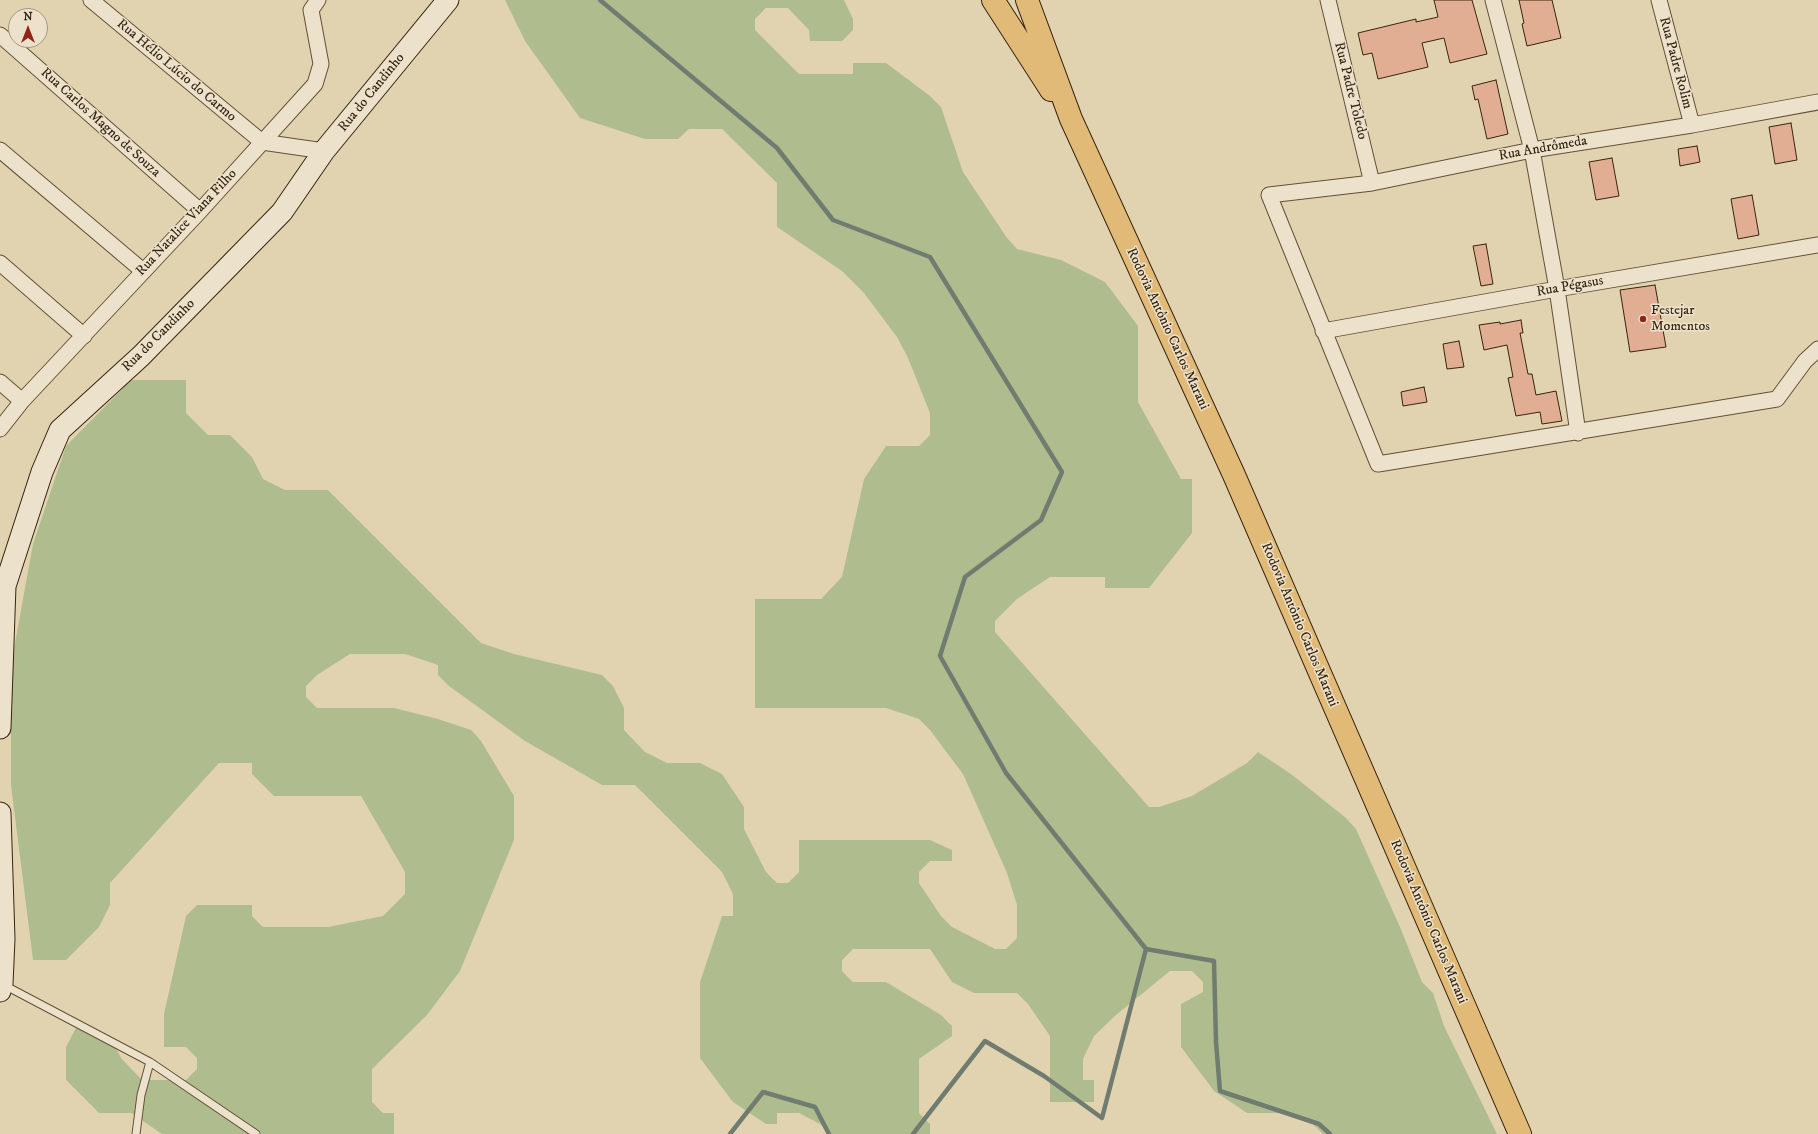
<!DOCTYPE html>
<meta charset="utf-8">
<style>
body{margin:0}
#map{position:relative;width:1818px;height:1134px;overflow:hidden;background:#e2d3b0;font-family:"IM FELL DW Pica",serif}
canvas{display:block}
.north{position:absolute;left:8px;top:8px;width:40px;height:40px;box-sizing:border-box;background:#ece2cc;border:1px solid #a49680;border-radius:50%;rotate:0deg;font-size:11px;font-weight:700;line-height:16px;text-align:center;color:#37240e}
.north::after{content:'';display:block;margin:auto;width:14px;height:18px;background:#8f2418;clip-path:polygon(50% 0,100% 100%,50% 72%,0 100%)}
</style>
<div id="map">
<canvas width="1818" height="1134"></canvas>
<div class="north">N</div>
</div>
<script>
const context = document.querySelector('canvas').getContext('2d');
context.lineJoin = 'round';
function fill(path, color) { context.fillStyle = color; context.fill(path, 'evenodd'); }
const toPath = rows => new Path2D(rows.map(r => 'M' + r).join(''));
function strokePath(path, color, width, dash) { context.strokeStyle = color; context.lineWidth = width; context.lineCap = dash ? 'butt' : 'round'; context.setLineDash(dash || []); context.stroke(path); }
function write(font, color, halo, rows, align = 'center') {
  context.font = font + ' "IM FELL DW Pica",serif'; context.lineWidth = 3; context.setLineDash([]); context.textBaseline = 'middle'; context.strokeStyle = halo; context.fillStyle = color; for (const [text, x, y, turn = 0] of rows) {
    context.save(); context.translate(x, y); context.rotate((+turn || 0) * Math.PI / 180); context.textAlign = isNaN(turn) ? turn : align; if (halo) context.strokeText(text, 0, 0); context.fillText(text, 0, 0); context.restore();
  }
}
fill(toPath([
 [505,0,844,0,853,19,853,30,842,41,810,41,809,30,788,8,766,8,755,19,755,30,799,74,853,74,853,63,886,63,930,96,941,107,963,172,1007,238,1017,249,1061,260,1105,282,1138,326,1138,402,1181,479,1192,479,1192,533,1149,588,1105,588,1105,577,1050,577,1017,599,995,621,995,632,1149,807,1159,807,1192,796,1247,763,1258,752,1291,774,1346,818,1356,829,1400,927,1422,982,1433,993,1444,1026,1497,1134,1323,1134,1313,1124,1291,1113,1247,1113,1214,1091,1181,1047,1181,1004,1203,992,1203,982,1192,971,1170,971,1116,1015,1094,1036,1083,1059,1083,1080,1094,1080,1094,1102,1050,1102,1050,1036,1028,1004,1017,993,974,993,952,982,930,949,853,949,842,960,842,971,853,982,886,982,941,1015,952,1026,952,1036,919,1059,919,1113,930,1124,930,1134,831,1134,820,1124,799,1113,777,1113,777,1124,766,1124,733,1102,700,1058,700,982,722,916,733,916,733,894,722,872,635,785,602,785,525,741,449,686,438,675,438,665,405,654,350,654,317,675,306,686,306,697,317,708,394,708,438,719,471,730,481,741,514,796,514,840,460,971,427,1015,372,1069,372,1102,383,1113,394,1113,394,1134,162,1134,131,1113,99,1113,66,1080,66,1047,77,1026,88,1026,110,1036,121,1058,142,1080,186,1080,197,1069,197,1058,186,1047,164,1047,164,1014,186,916,197,905,252,905,252,916,263,927,328,927,383,916,405,894,405,872,361,796,274,796,252,774,252,763,219,763,110,883,110,905,99,927,66,960,33,960,11,785,11,665,33,544,66,446,131,380,186,380,186,413,208,435,230,435,252,457,263,479,285,490,328,490,481,643,514,654,602,675,613,686,624,708,624,730,645,752,667,763,700,763,722,774,744,807,744,829,766,872,777,883,788,883,799,872,799,840,930,840,952,850,952,861,930,861,919,872,919,883,941,916,952,927,995,949,1006,949,1017,938,1017,905,1007,873,963,774,930,730,919,719,886,708,755,708,755,599,821,599,842,577,864,479,886,446,919,446,930,435,930,413,908,358,897,337,864,293,842,271,777,227,777,183,722,129,689,129,678,139,645,139,580,118,525,41]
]), '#afbd8e');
strokePath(toPath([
 [600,0,777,148,833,220,930,257,1062,472,1041,520,965,577,940,656,1006,773,1146,949,1102,1118,1044,1076,985,1041,913,1134],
 [1146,949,1214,961,1216,1042,1220,1091,1319,1124,1330,1134],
 [730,1134,763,1092,815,1107,829,1134]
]), '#707c70', 4.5);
const building = toPath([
 [1434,0,1472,0,1487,54,1450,63,1444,38,1422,43,1428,67,1378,79,1372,53,1363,55,1358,33,1416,19,1416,22,1438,17,1434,0],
 [1519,0,1552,0,1561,38,1527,46,1522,24,1524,23,1519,0],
 [1496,80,1508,134,1487,139,1478,99,1475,100,1472,86,1496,80],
 [1791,123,1797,160,1775,164,1769,127,1791,123],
 [1697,146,1700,162,1680,166,1678,149,1697,146],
 [1612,158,1619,196,1596,200,1589,162,1612,158],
 [1752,195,1759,235,1738,239,1731,199,1752,195],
 [1486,244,1493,284,1481,286,1473,246,1486,244],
 [1655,285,1666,347,1630,352,1620,290,1655,285],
 [1521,320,1523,333,1520,333,1528,374,1532,374,1536,395,1556,391,1562,421,1542,424,1540,412,1516,416,1508,378,1513,377,1507,345,1484,350,1479,325,1500,322,1500,324,1521,320],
 [1459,341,1464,367,1447,369,1443,344,1459,341],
 [1424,387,1427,402,1403,406,1401,392,1424,387]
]);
fill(building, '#e1ad93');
strokePath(building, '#37240e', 1);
const lane = toPath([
 [4,985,150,1062,256,1134],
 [136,1134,141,1095,150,1062]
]);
const street = toPath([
 [91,0,262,142,324,151],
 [1328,0,1372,183],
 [1493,0,1532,150,1557,289,1578,433],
 [1659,0,1692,125],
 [0,35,200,211],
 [1818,102,1692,125,1532,150,1372,183,1269,195,1378,464,1777,399,1805,361,1818,349],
 [0,150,143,271],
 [0,263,84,336],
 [1323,331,1557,289,1818,245],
 [0,382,22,401],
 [0,429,22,401,200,211,315,84,321,64,311,10,318,0]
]);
const secondary = toPath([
 [0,728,5,586,42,472,60,430,141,356,282,212,324,151,448,0],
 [0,813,4,939,2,984,0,991]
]);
const primary = toPath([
 [993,0,1051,90],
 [1027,0,1071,119,1234,475,1520,1134]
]);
strokePath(lane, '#625036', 9);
strokePath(street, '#625036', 17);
strokePath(secondary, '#37240e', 23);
strokePath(primary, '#37240e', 24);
strokePath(lane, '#ece2cc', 7);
strokePath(street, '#ece2cc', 15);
strokePath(secondary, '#ece2cc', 21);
strokePath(primary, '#e1ba78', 22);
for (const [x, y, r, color] of [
 [1643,319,4,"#8f2418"]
]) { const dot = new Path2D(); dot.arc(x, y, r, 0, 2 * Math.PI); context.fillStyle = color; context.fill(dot); strokePath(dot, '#ece2cc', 1.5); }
write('14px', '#37240e', '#ece2cc', [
 ["Rua Padre Rolim",1675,63,75],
 ["Rua Hélio Lúcio do Carmo",176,71,40],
 ["Rua Padre Toledo",1350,91,76],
 ["Rua do Candinho",372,93,-51],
 ["Rua Carlos Magno de Souza",100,123,42],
 ["Rua Andrômeda",1543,149,-10],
 ["Rua Natalice Viana Filho",187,223,-47],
 ["Rua Pégasus",1570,287,-10],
 ["Rodovia Antônio Carlos Marani",1167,329,65],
 ["Rua do Candinho",159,336,-45],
 ["Rodovia Antônio Carlos Marani",1299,625,67],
 ["Rodovia Antônio Carlos Marani",1428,922,67]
]);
write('14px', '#37240e', '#ece2cc', [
 ["Festejar",1651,311],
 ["Momentos",1651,327]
], 'left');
</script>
